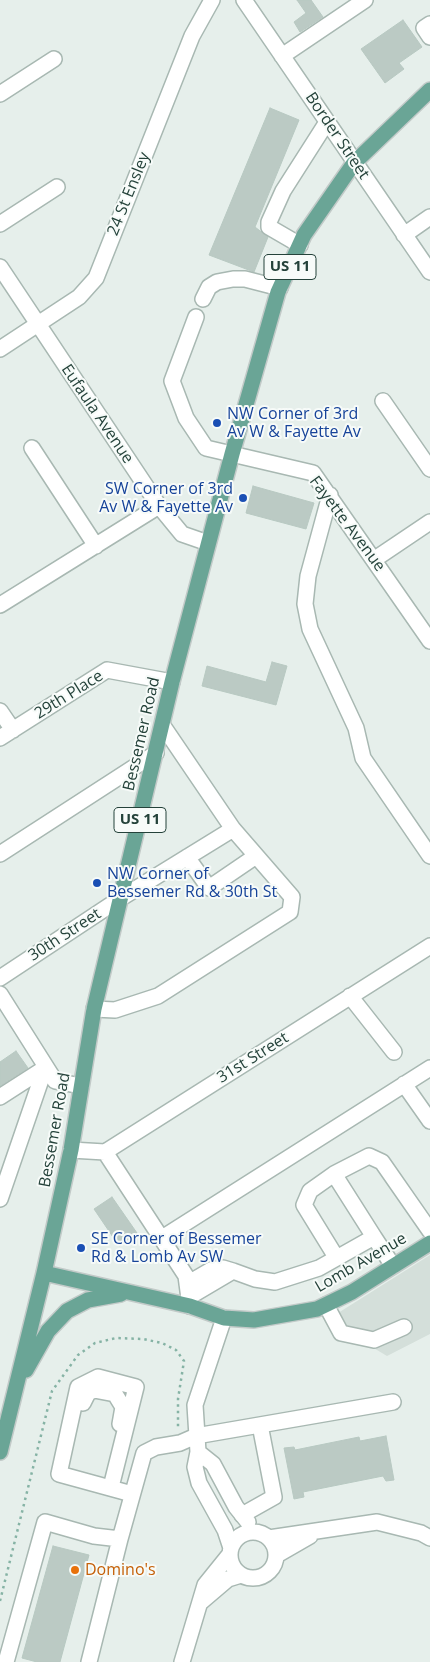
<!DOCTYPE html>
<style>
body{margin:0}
canvas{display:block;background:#e6efeb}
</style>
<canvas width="430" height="1662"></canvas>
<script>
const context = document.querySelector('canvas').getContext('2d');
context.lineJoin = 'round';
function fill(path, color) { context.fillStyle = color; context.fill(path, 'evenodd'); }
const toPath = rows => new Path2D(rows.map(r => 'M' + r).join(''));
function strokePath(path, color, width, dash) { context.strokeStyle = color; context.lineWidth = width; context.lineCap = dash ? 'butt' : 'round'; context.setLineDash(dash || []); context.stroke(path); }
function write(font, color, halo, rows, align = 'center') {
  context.font = font + ' "Open Sans",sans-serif'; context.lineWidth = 4; context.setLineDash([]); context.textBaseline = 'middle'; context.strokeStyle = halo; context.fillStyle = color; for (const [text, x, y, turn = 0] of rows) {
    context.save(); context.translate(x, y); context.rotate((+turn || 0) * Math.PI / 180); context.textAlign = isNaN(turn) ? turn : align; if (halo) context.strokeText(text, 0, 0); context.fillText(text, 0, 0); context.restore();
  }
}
fill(toPath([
 [430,1255,430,1334,387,1356,327,1320]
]), '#d4dfda');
const building = toPath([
 [297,0,311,0,323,17,300,32,294,22,306,13,297,0],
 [403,20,422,47,399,63,404,69,385,83,361,49,403,20],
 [270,108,299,120,255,227,268,237,254,272,209,255,270,108],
 [253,486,314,503,306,529,246,513,253,486],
 [272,662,287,666,276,705,202,686,207,666,266,682,272,662],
 [16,1051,28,1068,0,1086,0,1062,16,1051],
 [112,1197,137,1233,119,1246,94,1209,112,1197],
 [386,1436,394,1480,386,1481,383,1476,303,1492,304,1497,294,1499,284,1448,294,1447,295,1450,359,1437,360,1441,386,1436],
 [53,1546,89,1555,60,1662,37,1662,22,1658,53,1546]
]);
fill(building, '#bbcac4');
strokePath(building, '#b8c9c2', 1);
const minor = toPath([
 [244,0,430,272],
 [430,24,424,28,430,37],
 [282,56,365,0],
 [0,94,54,59],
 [0,224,57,187],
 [404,235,430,217],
 [300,245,269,227,269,222,283,191,327,122],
 [0,267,159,506,182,534,208,543],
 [203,299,209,287,217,282,233,279,245,279,280,288],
 [196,317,172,381,186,418,206,448,313,473,430,641],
 [0,349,79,297,96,278,192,36,212,0],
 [383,401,430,469],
 [32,448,96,546],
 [330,495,308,576,305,604,310,629,356,728,363,758,430,856],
 [375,559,430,522],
 [0,605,159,506],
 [0,711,13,730],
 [0,738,107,670,172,682],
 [0,854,156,753],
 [187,857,209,888,256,856],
 [0,978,121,898,233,829],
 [0,994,55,1081,81,1086],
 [350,996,394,1052],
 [94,1009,115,1010,158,996,290,912,292,897,233,829,163,726],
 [404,1084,430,1121],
 [0,1097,45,1068],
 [71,1150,105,1152,430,946],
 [105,1152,186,1276,190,1306],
 [334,1174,369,1156,382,1162,430,1231],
 [0,1199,45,1068],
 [374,1237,393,1266],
 [162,1238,430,1068],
 [233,1271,255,1279,275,1282,319,1268,374,1237,334,1174,310,1191,304,1205,336,1257],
 [187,1284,211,1270,223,1268,233,1271,189,1297],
 [326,1305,341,1333,374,1340,404,1327],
 [224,1318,195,1405,198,1452,195,1467,199,1483,225,1530,231,1548],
 [83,1403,88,1393,94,1390,115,1394,123,1407,120,1424],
 [198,1452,213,1464,236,1507,248,1522],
 [111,1487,136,1387,98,1377,78,1387,59,1474,132,1494],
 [242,1515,274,1497,260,1425],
 '230 1555a23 23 0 1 1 46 0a23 23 0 1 1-46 0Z',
 [269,1538,377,1522,421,1533,430,1538],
 [277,1555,310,1536],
 [201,1602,228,1579,241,1575],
 [6,1662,45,1522,94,1536,120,1539],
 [89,1662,120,1539,144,1453,156,1447,180,1443,196,1436,393,1402],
 [182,1662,205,1585,230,1554]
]);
const major = toPath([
 [44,1273,190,1306,224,1318,254,1320,317,1309,352,1292,430,1243],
 [26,1370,48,1331,67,1311,88,1300,121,1294],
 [0,1452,44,1273,71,1150,94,1009,172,682,232,454,278,292,304,235,354,163,430,90]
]);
strokePath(minor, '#a8b8b2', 18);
strokePath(major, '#c2cac8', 18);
strokePath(toPath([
 [0,1601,52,1391,78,1355,95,1343,116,1338,143,1339,162,1343,176,1350,184,1361,178,1399,178,1430]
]), '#86b3a5', 2.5, [2.5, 4]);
strokePath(minor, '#fff', 15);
strokePath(major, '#6aa596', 15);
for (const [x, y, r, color] of [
 [217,423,5,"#1a4fb4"],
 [243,498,5,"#1a4fb4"],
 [97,883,5,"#1a4fb4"],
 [81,1248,5,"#1a4fb4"],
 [75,1570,5,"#e8710a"]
]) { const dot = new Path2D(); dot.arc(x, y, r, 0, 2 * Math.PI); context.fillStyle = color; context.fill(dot); strokePath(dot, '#f7fbf9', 2); }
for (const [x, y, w] of [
 [290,267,52],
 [140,820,52]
]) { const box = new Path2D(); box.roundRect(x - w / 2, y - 12.5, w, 25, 4); context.fillStyle = '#f7fbf9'; context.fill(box); strokePath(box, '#24423a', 1); }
write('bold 15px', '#24423a', null, [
 ["US 11",290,267],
 ["US 11",140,820]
]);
write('16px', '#24423a', '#f7fbf9', [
 ["Border Street",337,136,56],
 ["24 St Ensley",129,194,-68],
 ["Eufaula Avenue",97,414,56],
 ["Fayette Avenue",347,524,53],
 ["29th Place",69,695,-32],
 ["Bessemer Road",142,734,-77],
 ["30th Street",65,935,-33],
 ["31st Street",253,1058,-32],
 ["Bessemer Road",55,1130,-80],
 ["Lomb Avenue",361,1263,-30]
]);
write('16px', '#164399', '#f7fbf9', [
 ["NW Corner of 3rd",227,414],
 ["Av W & Fayette Av",227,432],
 ["SW Corner of 3rd",233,489,"right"],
 ["Av W & Fayette Av",233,507,"right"],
 ["NW Corner of",107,874],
 ["Bessemer Rd & 30th St",107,892],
 ["SE Corner of Bessemer",91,1239],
 ["Rd & Lomb Av SW",91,1257]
], 'left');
write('16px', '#c56008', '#f7fbf9', [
 ["Domino's",85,1570]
], 'left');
</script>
